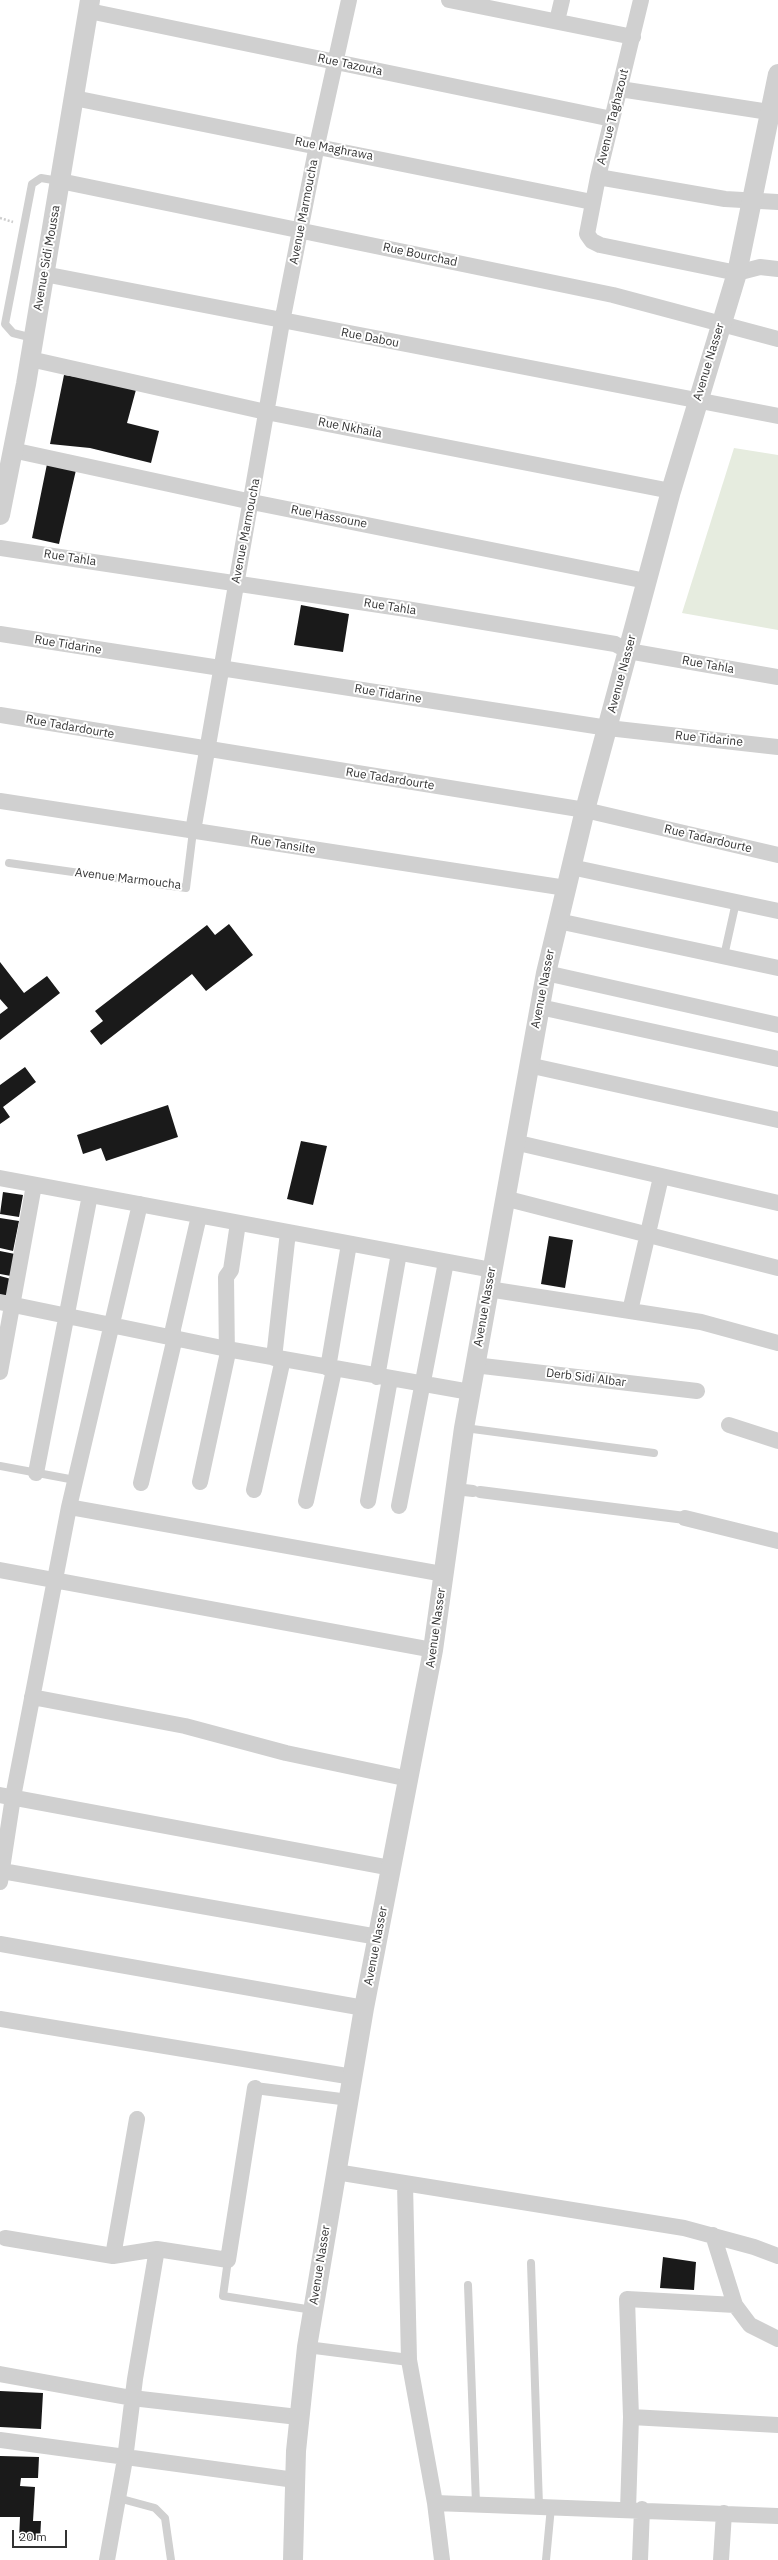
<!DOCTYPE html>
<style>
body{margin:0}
#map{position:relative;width:778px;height:2560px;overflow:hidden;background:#fff;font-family:"IBM Plex Sans",sans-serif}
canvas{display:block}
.scale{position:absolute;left:12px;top:2530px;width:55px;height:18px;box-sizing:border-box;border:2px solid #333;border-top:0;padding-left:5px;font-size:12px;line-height:14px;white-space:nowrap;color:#333;-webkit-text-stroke:3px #fff;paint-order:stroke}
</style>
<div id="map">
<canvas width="778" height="2560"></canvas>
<div class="scale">20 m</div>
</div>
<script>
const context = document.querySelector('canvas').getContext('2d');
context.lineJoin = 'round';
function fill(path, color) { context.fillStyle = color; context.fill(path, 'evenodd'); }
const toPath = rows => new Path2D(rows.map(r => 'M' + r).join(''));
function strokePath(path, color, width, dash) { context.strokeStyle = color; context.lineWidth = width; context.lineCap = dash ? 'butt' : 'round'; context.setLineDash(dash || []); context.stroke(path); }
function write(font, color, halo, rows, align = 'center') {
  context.font = font + ' "IBM Plex Sans",sans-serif'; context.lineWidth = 4; context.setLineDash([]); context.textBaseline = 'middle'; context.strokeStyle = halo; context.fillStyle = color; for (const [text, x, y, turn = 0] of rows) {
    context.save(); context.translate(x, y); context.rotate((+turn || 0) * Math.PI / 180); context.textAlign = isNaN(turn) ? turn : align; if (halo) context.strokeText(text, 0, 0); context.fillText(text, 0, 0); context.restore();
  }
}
fill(toPath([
 [734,448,778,455,778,630,682,613]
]), '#e6ecdf');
fill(toPath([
 [64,375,137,386,127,423,159,431,151,463,90,448,50,444],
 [47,464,76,470,59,544,32,538],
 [301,605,349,614,343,652,294,645],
 [229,924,253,955,206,991,192,974,101,1045,90,1031,103,1021,95,1011,207,925,215,935],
 [0,962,24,993,47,976,60,993,0,1040,0,1014,8,1008,0,999],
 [25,1067,36,1082,3,1107,10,1117,0,1124,0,1085],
 [168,1105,178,1137,106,1161,101,1148,83,1154,77,1135],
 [301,1141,327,1146,313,1205,287,1199],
 [3,1192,23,1195,19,1217,0,1214],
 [0,1218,19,1221,13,1251,0,1248],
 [549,1236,573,1240,565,1288,541,1284],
 [0,1251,15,1254,11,1276,0,1274],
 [0,1276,11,1279,7,1300,0,1298],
 [663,2257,696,2262,694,2290,660,2288],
 [0,2391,43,2393,41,2429,0,2427],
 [0,2456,39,2457,38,2478,21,2478,20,2486,35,2487,33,2521,41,2521,40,2540,19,2540,20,2517,0,2517]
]), '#1a1a1a');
strokePath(toPath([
 [0,218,13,222]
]), '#cdcdcd', 2.5, [2, 2]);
strokePath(toPath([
 [33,338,13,333,5,324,32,184,41,178,59,181],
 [9,863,186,888,193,831],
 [724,956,736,902],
 [465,1428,654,1453],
 [0,1466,75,1480],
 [228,2260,223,2296,313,2310],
 [531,2263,539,2506],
 [468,2285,476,2504],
 [118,2498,155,2508,165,2518,171,2560],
 [546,2560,551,2507]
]), '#d0d0d0', 8);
strokePath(toPath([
 [455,1489,473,1491],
 [480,1492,685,1518],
 [255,2088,349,2100],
 [307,2347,409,2360]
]), '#d0d0d0', 12);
strokePath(toPath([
 [449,0,633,37],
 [641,0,598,177,587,234,592,241,600,245,737,273,760,267,778,269],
 [89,11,612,119],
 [557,21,562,0],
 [620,89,769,112],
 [74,98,592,202],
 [598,177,725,199,778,202],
 [60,181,613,295,778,339],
 [44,274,778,416],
 [30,359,266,412,671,491],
 [12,450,252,502,646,581],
 [0,548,406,609,615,644,628,651,778,677],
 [0,634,608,728,778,747],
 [0,715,585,810,778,855],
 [0,801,566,888],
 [193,831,282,322,317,145,349,0],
 [571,867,778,911],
 [558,921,778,968],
 [546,973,778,1025],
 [540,1007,778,1059],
 [528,1065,778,1120],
 [514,1142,778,1203],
 [0,1178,492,1270],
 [504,1198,778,1268],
 [488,1289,701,1322,778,1343],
 [0,1302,227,1349,470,1392],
 [630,1311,661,1177],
 [274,1358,288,1232],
 [474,1365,697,1391],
 [328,1368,349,1244],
 [0,1372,34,1185],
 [377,1377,399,1253],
 [729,1425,778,1441],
 [36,1473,90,1195],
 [200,1482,227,1357,226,1277,231,1270,238,1223],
 [141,1483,173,1346,173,1329,199,1216],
 [254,1490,283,1359],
 [306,1501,334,1370],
 [368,1501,390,1379],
 [399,1506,446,1262],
 [69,1507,443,1574],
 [685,1518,778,1541],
 [0,1570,433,1650],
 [32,1697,185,1726,286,1753,409,1779],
 [0,1795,391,1868],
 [2,1871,378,1937],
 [0,1882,13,1797,69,1507,140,1204],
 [0,1944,364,2008],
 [0,2019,353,2077],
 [336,2172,684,2228,754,2247,778,2256],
 [405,2184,409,2360,435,2503,442,2560],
 [713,2235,735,2305,750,2325,778,2339],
 [5,2238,113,2256,157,2249,228,2260,255,2088],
 [113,2256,137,2119],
 [0,2374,132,2398,298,2417],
 [631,2417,778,2425],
 [0,2440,295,2480],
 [435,2503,778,2516],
 [628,2510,631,2417,627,2299,735,2305],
 [107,2560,125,2459,135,2379,157,2249],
 [640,2560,642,2509],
 [721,2560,724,2513]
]), '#d0d0d0', 16);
strokePath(toPath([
 [0,515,26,384,90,0],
 [293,2560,296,2451,307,2347,364,2008,433,1650,464,1428,546,973,585,810,671,491,737,273,778,74]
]), '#d0d0d0', 20);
write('12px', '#333', '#fff', [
 ["Rue Tazouta",350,65,12],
 ["Avenue Taghazout",613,117,-76],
 ["Rue Maghrawa",334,149,11],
 ["Avenue Marmoucha",304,212,-79],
 ["Rue Bourchad",420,255,12],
 ["Avenue Sidi Moussa",47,258,-80],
 ["Rue Dabou",370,338,11],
 ["Avenue Nasser",709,362,-73],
 ["Rue Nkhaila",350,428,11],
 ["Rue Hassoune",329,517,11],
 ["Avenue Marmoucha",246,531,-79],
 ["Rue Tahla",70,558,9],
 ["Rue Tahla",390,607,9],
 ["Rue Tidarine",68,645,9],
 ["Rue Tahla",708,665,10],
 ["Avenue Nasser",622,674,-75],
 ["Rue Tidarine",388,694,9],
 ["Rue Tadardourte",70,727,10],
 ["Rue Tidarine",709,739,6],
 ["Rue Tadardourte",390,779,9],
 ["Rue Tadardourte",708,839,13],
 ["Rue Tansilte",283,845,9],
 ["Avenue Marmoucha",128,879,7],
 ["Avenue Nasser",543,989,-79],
 ["Avenue Nasser",485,1307,-80],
 ["Derb Sidi Albar",586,1378,7],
 ["Avenue Nasser",436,1628,-82],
 ["Avenue Nasser",376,1946,-79],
 ["Avenue Nasser",320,2265,-81]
]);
</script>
